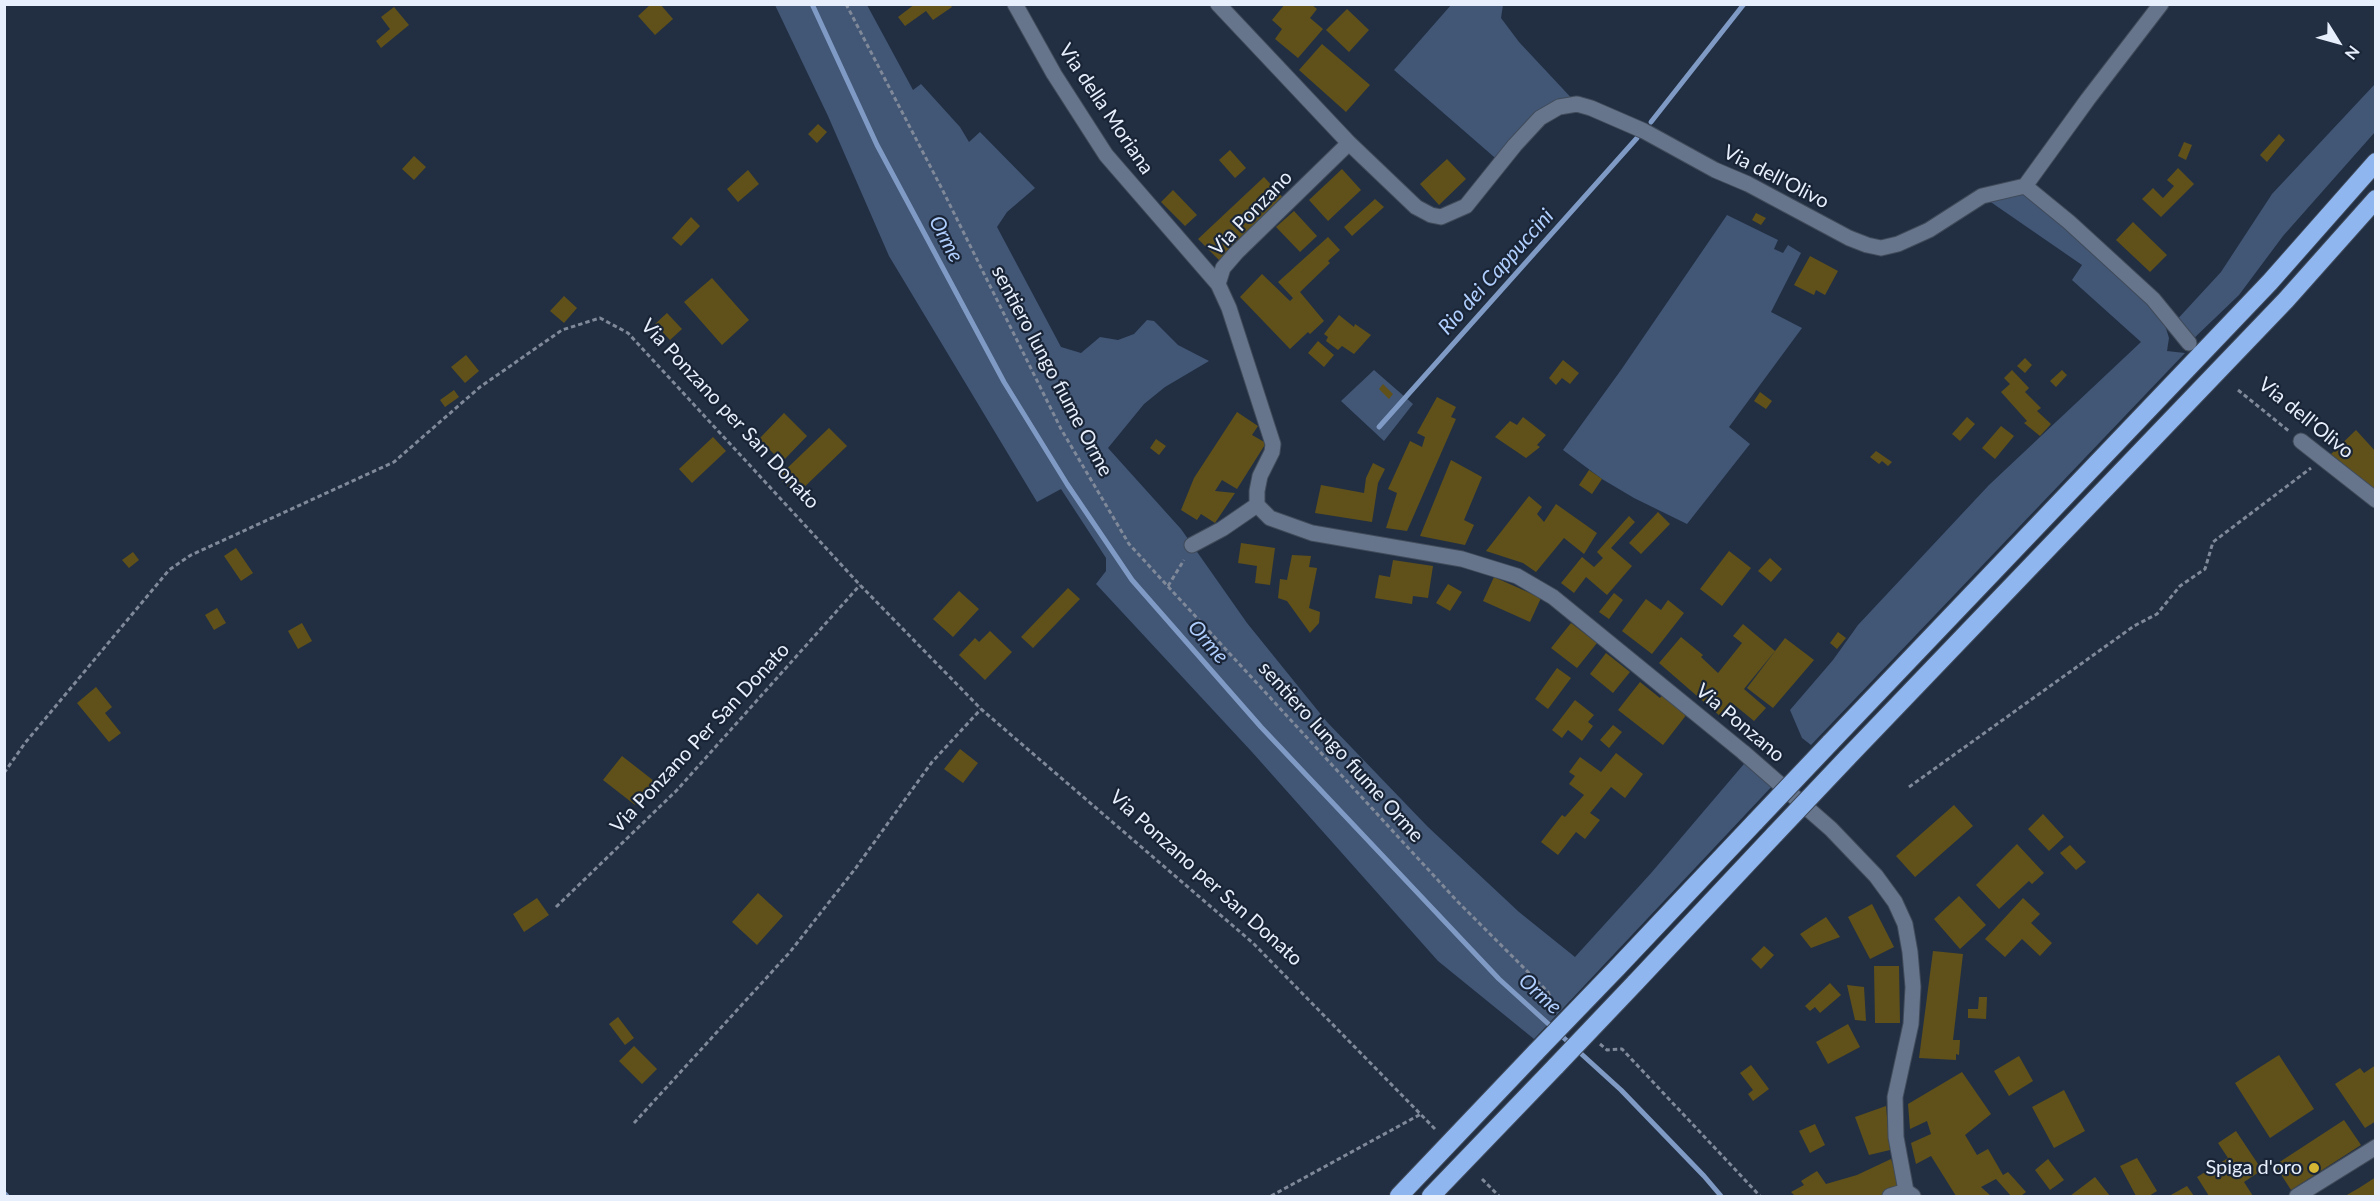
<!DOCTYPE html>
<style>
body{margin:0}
#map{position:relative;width:2380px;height:1201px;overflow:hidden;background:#222f42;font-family:Lato,sans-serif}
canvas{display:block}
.frame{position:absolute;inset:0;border:6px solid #e7effc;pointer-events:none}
.north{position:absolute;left:2308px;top:12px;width:60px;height:60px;-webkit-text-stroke:4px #192537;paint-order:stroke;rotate:127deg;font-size:16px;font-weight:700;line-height:24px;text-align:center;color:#e7effc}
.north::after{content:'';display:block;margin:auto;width:21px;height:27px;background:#e7effc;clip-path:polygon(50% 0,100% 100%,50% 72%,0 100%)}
</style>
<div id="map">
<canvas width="2380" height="1201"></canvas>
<div class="frame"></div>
<div class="north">N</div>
</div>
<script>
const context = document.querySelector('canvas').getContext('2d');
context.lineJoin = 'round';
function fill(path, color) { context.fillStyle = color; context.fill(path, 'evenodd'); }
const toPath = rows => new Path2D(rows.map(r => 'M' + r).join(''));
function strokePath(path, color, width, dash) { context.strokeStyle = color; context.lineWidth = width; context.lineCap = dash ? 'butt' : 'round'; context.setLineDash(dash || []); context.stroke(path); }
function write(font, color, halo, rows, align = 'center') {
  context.font = font + ' Lato,sans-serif'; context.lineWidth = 4.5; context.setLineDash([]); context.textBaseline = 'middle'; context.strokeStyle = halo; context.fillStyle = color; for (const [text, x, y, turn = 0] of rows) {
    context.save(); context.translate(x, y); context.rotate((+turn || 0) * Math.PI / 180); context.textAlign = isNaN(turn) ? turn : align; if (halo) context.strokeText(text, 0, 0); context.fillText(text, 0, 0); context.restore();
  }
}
fill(toPath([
 [775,5,867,5,913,90,921,84,960,127,969,142,980,132,1035,188,1007,212,997,227,1061,347,1081,353,1100,337,1118,340,1134,334,1147,320,1154,321,1178,345,1209,361,1165,387,1144,404,1108,448,1181,529,1247,623,1327,722,1428,827,1519,912,1575,957,1652,872,1749,758,1776,782,1534,1039,1438,961,1252,752,1096,584,1106,571,1106,558,1061,489,1037,502,889,256,828,116],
 [1451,5,1503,5,1501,18,1519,42,1577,104,1559,107,1501,163,1394,70],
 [2375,84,2375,132,2283,236,2239,295,2189,343,2173,324,2221,272,2272,194],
 [2025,186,2153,299,2158,316,2165,325,2169,338,2167,351,2185,353,1811,745,1802,738,1790,710,1833,660,1858,625,1989,485,2141,342,2072,280,2082,265,1982,196],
 [1727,215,1778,240,1774,249,1783,253,1788,245,1801,253,1771,312,1802,328,1729,427,1750,444,1687,524,1634,498,1602,479,1563,450,1621,370],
 [1374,370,1413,404,1384,441,1341,401]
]), '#425675');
strokePath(toPath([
 [812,4,877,145,1004,382,1067,484,1132,580,1261,727,1499,979,1621,1090,1704,1176,1721,1196],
 [1651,122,1744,4],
 [1379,427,1637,138],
 [4,1193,7,1196]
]), '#7f9ac4', 5);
fill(toPath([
 [651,4,660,4,673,19,655,35,638,16],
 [915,4,950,4,952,7,933,20,926,11,905,26,898,17],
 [1285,4,1311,4,1317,9,1310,18,1323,29,1298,58,1275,39,1282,29,1272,20],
 [394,7,409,25,381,48,376,41,390,29,381,17],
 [1347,9,1369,30,1349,52,1326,30],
 [1322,44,1370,85,1346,112,1299,70],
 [818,124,827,132,817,143,808,134],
 [2279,134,2285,140,2267,162,2260,155],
 [2184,142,2192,145,2186,160,2178,156],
 [1230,150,1246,168,1235,178,1219,160],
 [414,156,426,167,414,180,402,169],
 [1447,159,1466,179,1439,205,1420,184],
 [2178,168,2194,184,2161,217,2142,199,2153,188,2163,198,2174,186,2167,180],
 [1342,169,1361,190,1328,221,1309,200],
 [748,170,759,184,738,202,727,189],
 [1264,177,1285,200,1221,262,1198,239],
 [1173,190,1197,215,1185,226,1161,202],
 [1375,199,1384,207,1352,236,1344,227],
 [1294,211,1317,236,1300,252,1276,227],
 [1756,213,1766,218,1761,225,1752,220],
 [691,217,700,226,681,246,672,238],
 [2133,222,2167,255,2150,272,2116,240],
 [1328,237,1340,250,1328,261,1330,263,1300,292,1324,321,1310,334,1308,332,1290,349,1240,297,1262,274,1290,301,1293,298,1278,282],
 [1810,256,1838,271,1825,295,1816,290,1814,295,1794,285],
 [712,278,749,320,722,345,684,302],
 [564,296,577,308,564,323,550,311],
 [667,313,682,329,670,340,655,324],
 [1339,315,1354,327,1355,324,1371,335,1354,354,1342,346,1338,350,1326,341,1328,337,1324,334],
 [1318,341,1334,355,1324,367,1308,353],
 [466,355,479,371,465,383,451,367],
 [2025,358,2032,365,2025,373,2017,366],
 [1563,360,1579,373,1570,384,1562,378,1556,385,1549,378],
 [2012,370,2029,388,2025,392,2041,408,2037,411,2051,424,2040,436,2024,423,2027,421,2001,392,2010,384,2004,378],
 [2062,370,2067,375,2056,387,2050,381],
 [1383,384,1393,394,1389,399,1379,389],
 [454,390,459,397,445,407,440,400],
 [1760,392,1772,401,1766,409,1754,401],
 [1437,397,1456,407,1451,417,1456,419,1407,531,1386,528,1397,493,1388,489,1410,441,1422,447,1425,437,1417,433],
 [1237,412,1258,426,1252,435,1266,443,1237,489,1222,480,1215,491,1235,493,1215,523,1201,514,1197,520,1181,510,1194,478],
 [784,413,807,436,782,462,759,439],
 [1523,417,1546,435,1537,445,1540,447,1526,458,1495,437,1510,421,1517,425],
 [1967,417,1975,424,1960,441,1952,434],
 [2001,426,2014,436,1995,459,1982,448],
 [829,428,847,446,796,495,778,477],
 [2356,430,2376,452,2376,492,2330,455],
 [713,437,726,451,692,483,679,469],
 [1156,439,1166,446,1159,455,1150,448],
 [1876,451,1892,462,1888,466,1882,461,1879,464,1870,457],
 [1451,460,1482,477,1464,520,1474,525,1465,545,1420,536],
 [1373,463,1385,469,1378,483,1372,522,1315,513,1321,485,1364,493,1366,478],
 [1589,470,1602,479,1592,494,1579,485],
 [1529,496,1542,507,1537,514,1544,522,1556,504,1597,533,1584,554,1564,538,1536,572,1523,563,1486,551],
 [1658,512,1670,524,1641,554,1629,543],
 [1629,516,1635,522,1611,548,1632,566,1607,595,1586,577,1574,593,1561,583,1582,557,1594,567,1603,558,1597,552],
 [1241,543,1275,548,1270,585,1255,583,1257,566,1238,563],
 [236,548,253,573,241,581,224,556],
 [1729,551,1751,568,1722,606,1700,589],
 [133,552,139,560,129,568,122,560],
 [1292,555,1311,556,1309,567,1317,568,1309,608,1320,612,1319,623,1310,633,1287,601,1278,598,1280,579,1287,580],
 [1770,558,1782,569,1771,582,1758,571],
 [1393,560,1433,566,1428,598,1413,596,1412,604,1375,598,1379,575,1390,577],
 [1494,577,1541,598,1530,622,1483,601],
 [1448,584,1462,592,1450,611,1436,603],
 [1068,588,1080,599,1033,648,1021,637],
 [959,591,979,609,953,637,933,619],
 [1614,593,1623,600,1609,619,1599,612],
 [1646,599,1661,610,1668,600,1684,613,1652,654,1622,631],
 [217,608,226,623,214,630,205,615],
 [302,623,312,641,298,649,288,631],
 [1571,623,1597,643,1577,668,1551,648],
 [1743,624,1775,651,1744,689,1766,708,1754,721,1732,703,1720,716,1659,663,1681,637,1703,655,1701,657,1718,673,1742,643,1733,636],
 [990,631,1012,652,985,680,959,655,975,638,979,642],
 [1838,632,1846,638,1837,649,1830,643],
 [1785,638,1814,660,1773,708,1747,688],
 [1606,653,1630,672,1613,693,1590,674],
 [1557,668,1571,678,1548,709,1535,699],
 [1640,682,1660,698,1663,694,1687,714,1663,745,1618,710],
 [96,687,112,707,105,713,121,733,109,742,77,703],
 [1575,700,1594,715,1588,722,1593,726,1582,741,1568,730,1562,738,1552,730],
 [1613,725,1622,732,1609,748,1600,740],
 [960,749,978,763,963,783,944,769],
 [1616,753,1643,774,1625,798,1611,787,1590,813,1600,820,1585,839,1576,832,1558,855,1541,842,1562,815,1565,817,1584,795,1569,784,1575,776,1569,772,1580,757,1601,772],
 [622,756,654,781,635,805,603,780],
 [1954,805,1973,826,1915,877,1896,856],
 [2043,814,2064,837,2049,851,2028,829],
 [2017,844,2044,873,2032,884,2029,881,1999,909,1976,885],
 [2070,845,2086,862,2076,870,2060,853],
 [758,893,783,916,757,945,732,922],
 [1959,896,1986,925,1960,949,1934,919],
 [537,898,549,915,524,932,513,914],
 [2023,898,2040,914,2031,923,2052,943,2040,956,2022,939,2005,957,1985,939],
 [1872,904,1894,947,1870,959,1848,917],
 [1826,917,1840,937,1811,948,1800,934],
 [1764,946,1774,955,1761,969,1751,959],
 [1933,951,1963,954,1953,1040,1960,1040,1959,1055,1956,1054,1956,1060,1919,1058],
 [1874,966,1899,966,1900,1023,1875,1023],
 [1830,983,1841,995,1820,1013,1815,1007,1810,1011,1805,1006],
 [1847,985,1864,987,1866,1021,1855,1020],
 [1979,997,1987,997,1986,1019,1968,1018,1968,1009,1978,1009],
 [618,1017,634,1038,625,1045,609,1024],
 [1848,1024,1860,1047,1828,1064,1816,1042],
 [634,1046,657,1069,642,1084,619,1061],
 [2279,1055,2314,1109,2270,1138,2235,1083],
 [2019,1056,2033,1081,2009,1096,1994,1071],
 [1751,1065,1769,1089,1753,1101,1748,1094,1753,1090,1740,1073],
 [2376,1065,2376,1121,2365,1128,2335,1084,2360,1068,2364,1073],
 [1962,1072,1991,1114,1965,1135,1977,1155,1988,1149,2003,1175,2008,1172,2026,1192,2021,1196,2011,1196,1996,1179,1981,1187,1991,1196,1956,1196,1931,1156,1916,1164,1911,1143,1931,1134,1927,1121,1910,1129,1908,1104],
 [2064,1090,2085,1131,2054,1148,2032,1107],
 [1886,1106,1890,1150,1869,1155,1855,1117],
 [2344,1120,2361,1145,2291,1190,2275,1165],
 [1815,1124,1825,1145,1810,1153,1799,1131],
 [2236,1131,2262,1170,2244,1182,2253,1196,2209,1196,2197,1177,2228,1158,2218,1143],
 [2137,1158,2157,1191,2149,1196,2136,1196,2120,1166],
 [1891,1159,1901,1187,1879,1196,1795,1196,1791,1192,1804,1185,1801,1181,1817,1171,1826,1184,1857,1175],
 [2048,1159,2064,1180,2050,1190,2035,1170],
 [2095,1177,2110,1196,2070,1196],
 [2376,1177,2376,1196,2345,1196,2359,1188],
 [2187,1186,2194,1196,2169,1196]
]), '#60511a');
const minor = toPath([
 [1015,4,1054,74,1106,155,1218,284],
 [1218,4,1349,143,1236,253,1223,268,1218,284,1229,308,1273,444,1272,452,1260,476,1257,491,1257,505],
 [1349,143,1416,207,1431,215,1441,217,1466,206,1515,145,1540,118,1559,107,1577,104,1591,108,1644,131,1715,170,1748,184,1849,238,1867,245,1881,248,1898,244,1929,230,1982,196,2025,186,2069,222,2153,299,2189,343],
 [2025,186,2088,99,2161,4],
 [2301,441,2376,500],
 [1192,545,1222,529,1257,505,1270,518,1312,533,1462,559,1517,576,1553,597,1743,752,1831,829,1876,876,1895,902,1905,924,1910,952,1913,987,1911,1024,1895,1097,1896,1137,1906,1191,1913,1196],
 [1890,1196,1906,1191],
 [2297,1196,2376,1147]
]);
const highway = toPath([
 [1830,743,2270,282,2376,162],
 [1847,758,2286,300,2376,199],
 [1617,968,1755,822],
 [1635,983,1775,834],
 [1399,1196,1536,1052],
 [1431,1196,1556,1066]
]);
strokePath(minor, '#404b5b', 17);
strokePath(highway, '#404b5b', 20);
strokePath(toPath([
 [846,4,942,189,1061,429,1129,544,1458,902,1548,992,1555,1008],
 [2238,390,2290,432],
 [1168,586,1184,560],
 [4,773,25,743,169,570,191,555,394,462,480,387,562,330,600,318,628,333,860,585,981,709,1253,943,1436,1130],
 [1909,787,2134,626,2157,614,2180,586,2205,569,2213,542,2311,468],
 [556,907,677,790,860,585],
 [1600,1044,1607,1050,1622,1049,1760,1196],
 [634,1123,790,952,855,869,932,762,981,709],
 [1482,1179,1499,1196],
 [1271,1196,1421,1114]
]), '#7f8999', 3, [4.5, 3]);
strokePath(minor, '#66758b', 15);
strokePath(highway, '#90b6f0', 18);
const highwayBridge = toPath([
 [1755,822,1830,743],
 [1775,834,1847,758],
 [1536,1052,1617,968],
 [1556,1066,1635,983]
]);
strokePath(highwayBridge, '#404b5b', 20, []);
strokePath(highwayBridge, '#90b6f0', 18);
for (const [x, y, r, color] of [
 [2314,1168,6,"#d5b534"]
]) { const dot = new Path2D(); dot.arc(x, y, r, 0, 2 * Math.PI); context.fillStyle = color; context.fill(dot); strokePath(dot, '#192537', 2); }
write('20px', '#e7effc', '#192537', [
 ["Via della Moriana",1106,109,56],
 ["Via dell'Olivo",1776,177,27],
 ["Via Ponzano",1251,213,-46],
 ["sentiero lungo fiume Orme",1052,371,62],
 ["Via Ponzano per San Donato",730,414,47],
 ["Via dell'Olivo",2306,418,39],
 ["Via Ponzano",1740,723,40],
 ["Via Ponzano Per San Donato",700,738,-47],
 ["sentiero lungo fiume Orme",1341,752,48],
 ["Via Ponzano per San Donato",1206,878,42]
]);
write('20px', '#e7effc', '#192537', [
 ["Spiga d'oro",2302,1168]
], 'right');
write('italic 21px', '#b0cefe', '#192537', [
 ["Orme",946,239,62],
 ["Rio dei Cappuccini",1496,272,-48],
 ["Orme",1208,642,49],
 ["Orme",1540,994,42]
]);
</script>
